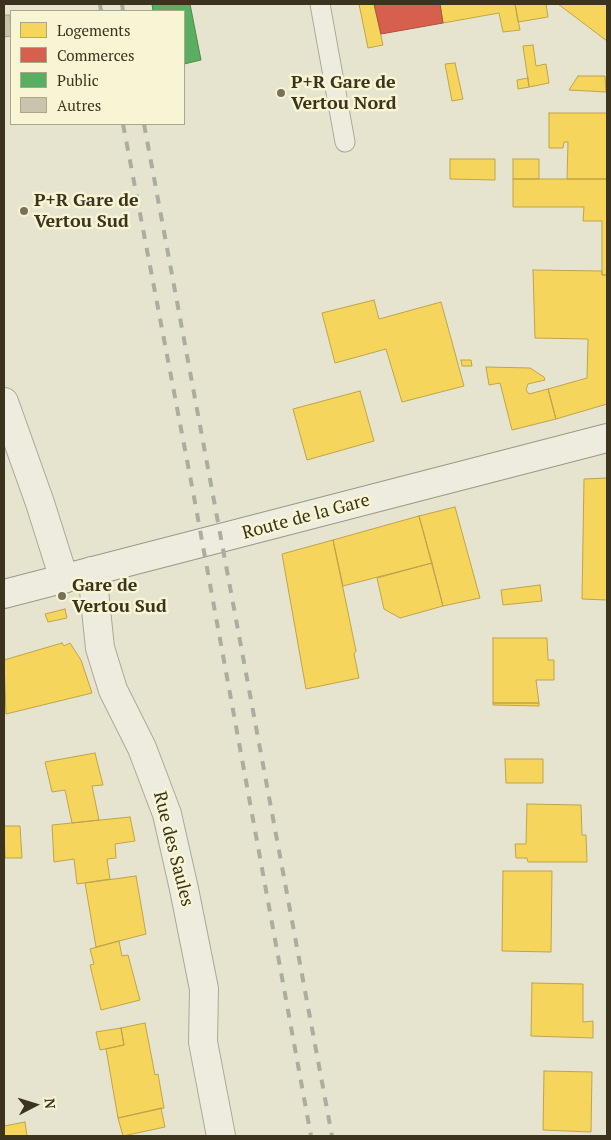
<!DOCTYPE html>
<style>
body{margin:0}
#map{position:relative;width:611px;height:1140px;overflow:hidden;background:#e6e4ce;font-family:"PT Serif",serif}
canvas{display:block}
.frame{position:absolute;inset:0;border:5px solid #3b331e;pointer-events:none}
.legend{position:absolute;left:10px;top:10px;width:175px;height:115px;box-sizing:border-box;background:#f7f5d3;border:1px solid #aca78b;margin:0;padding:6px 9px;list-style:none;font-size:15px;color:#3b331e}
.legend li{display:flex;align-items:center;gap:10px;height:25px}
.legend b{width:25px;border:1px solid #aca78b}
.north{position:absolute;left:10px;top:1080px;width:50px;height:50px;-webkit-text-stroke:4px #f7f5d3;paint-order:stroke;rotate:85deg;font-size:14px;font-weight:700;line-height:20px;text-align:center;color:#3b331e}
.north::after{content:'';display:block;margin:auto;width:18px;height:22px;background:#3b331e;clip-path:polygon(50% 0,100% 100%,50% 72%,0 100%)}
</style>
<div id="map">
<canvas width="611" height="1140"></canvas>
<div class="frame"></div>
<ul class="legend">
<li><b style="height:14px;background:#f6d55c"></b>Logements</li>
<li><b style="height:14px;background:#d6604d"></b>Commerces</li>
<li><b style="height:14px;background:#5aae61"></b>Public</li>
<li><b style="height:14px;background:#cac4af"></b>Autres</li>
</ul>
<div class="north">N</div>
</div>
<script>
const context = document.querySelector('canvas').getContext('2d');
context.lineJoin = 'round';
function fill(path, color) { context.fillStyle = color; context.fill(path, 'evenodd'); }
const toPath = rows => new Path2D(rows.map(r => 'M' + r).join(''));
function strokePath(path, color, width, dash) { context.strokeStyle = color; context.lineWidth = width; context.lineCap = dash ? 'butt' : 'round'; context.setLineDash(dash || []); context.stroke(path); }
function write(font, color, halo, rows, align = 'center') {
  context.font = font + ' "PT Serif",serif'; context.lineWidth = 5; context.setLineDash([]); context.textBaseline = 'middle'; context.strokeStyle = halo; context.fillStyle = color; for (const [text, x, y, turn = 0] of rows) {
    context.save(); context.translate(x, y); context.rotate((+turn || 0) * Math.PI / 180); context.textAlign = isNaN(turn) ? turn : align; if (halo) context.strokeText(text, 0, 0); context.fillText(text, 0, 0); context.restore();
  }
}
const homes = toPath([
 [359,4,374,4,383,45,368,48,359,4],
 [440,4,515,4,520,30,503,32,499,13,443,23,440,4],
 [515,4,546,4,548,17,518,22,515,4],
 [558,4,607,4,607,41,603,38,558,4],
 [533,45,536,66,546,64,549,83,529,87,523,46,533,45],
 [455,63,463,99,452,101,445,64,455,63],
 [578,76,605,76,606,92,569,90,578,76],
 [528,78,529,87,518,89,517,80,528,78],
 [549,113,607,113,607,179,567,179,568,142,564,142,563,148,549,148,549,113],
 [450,159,495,159,495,180,450,179,450,159],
 [513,159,539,159,539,179,513,179,513,159],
 [513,179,607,179,607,275,602,275,602,221,583,221,584,207,513,207,513,179],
 [533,270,602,271,602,275,607,275,607,404,556,419,548,389,587,378,588,339,535,338,533,270],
 [374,300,379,319,441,302,464,386,402,402,386,349,335,363,322,313,374,300],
 [461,360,471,360,472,366,462,366,461,360],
 [486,367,530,368,544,377,545,380,528,384,526,390,529,394,548,389,556,419,512,430,500,383,489,385,486,367],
 [360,391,374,441,307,460,293,409,360,391],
 [607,478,607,600,582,599,584,479,607,478],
 [455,507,480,598,443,606,419,516,455,507],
 [419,516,432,563,343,586,333,540,419,516],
 [333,540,356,651,354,654,359,678,306,689,282,554,333,540],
 [432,563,443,606,400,618,384,609,377,578,432,563],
 [540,585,542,601,503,605,501,590,540,585],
 [65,609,67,618,48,622,45,614,65,609],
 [493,638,547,638,548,660,554,660,554,680,536,680,539,703,493,703,493,638],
 [62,643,64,646,70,643,81,660,92,693,6,714,4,660,62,643],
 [493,703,539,703,539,706,493,705,493,703],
 [95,753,103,785,92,786,99,820,72,823,65,790,52,792,45,762,95,753],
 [505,759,543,759,543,783,506,783,505,759],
 [527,804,581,805,582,835,586,835,587,862,528,862,527,858,516,858,515,844,526,844,527,804],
 [130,817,135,841,115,844,116,858,107,859,110,879,77,884,74,859,54,862,52,825,130,817],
 [4,826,20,826,22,858,5,858,4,826],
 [503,871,552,871,551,952,502,951,503,871],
 [136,876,146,934,96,947,85,883,136,876],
 [119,941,122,956,128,955,140,1000,101,1010,90,965,94,964,90,949,119,941],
 [532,983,583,984,583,1022,593,1021,593,1038,531,1036,532,983],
 [145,1023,155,1075,158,1074,164,1108,118,1118,106,1049,124,1045,121,1028,145,1023],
 [121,1028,124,1045,100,1050,96,1032,121,1028],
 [544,1071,592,1072,591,1132,543,1130,544,1071],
 [161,1108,165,1127,123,1136,118,1118,161,1108],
 [25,1122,27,1136,4,1136,4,1126,25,1122]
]);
fill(homes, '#f6d55c');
strokePath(homes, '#bea449', 1);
const shops = toPath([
 [374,4,440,4,443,23,381,34,374,4]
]);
fill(shops, '#d6604d');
strokePath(shops, '#a8523f', 1);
const public = toPath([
 [152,4,190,4,201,60,184,64,184,11,153,11,152,4]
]);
fill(public, '#5aae61');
strokePath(public, '#51894d', 1);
const building = toPath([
 [4,15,10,15,11,36,4,37,4,15]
]);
fill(building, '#cac4af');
strokePath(building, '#a7a08d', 1);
const lane = toPath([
 [320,4,345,142]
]);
const street = toPath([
 [4,402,40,503,64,579],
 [92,571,100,648,113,690,142,748,167,814,184,889,204,989,203,1042,221,1136]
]);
const secondary = toPath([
 [4,594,607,438]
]);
strokePath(lane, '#aba896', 21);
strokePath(street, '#aba896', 30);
strokePath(secondary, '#9b9886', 30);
strokePath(lane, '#eeecdf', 19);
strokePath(street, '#eeecdf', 28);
strokePath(secondary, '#eeecdf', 28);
strokePath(toPath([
 [100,4,101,11],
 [122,4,123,11],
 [123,124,194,497,311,1136],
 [144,124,332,1136]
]), '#adaca0', 4, [9, 9]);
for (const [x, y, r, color] of [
 [281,93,5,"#77715c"],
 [24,211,5,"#77715c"],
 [62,596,5,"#77715c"]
]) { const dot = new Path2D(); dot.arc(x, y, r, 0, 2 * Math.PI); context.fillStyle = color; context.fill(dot); strokePath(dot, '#f7f5d3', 2); }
write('bold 18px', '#3b331e', '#f7f5d3', [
 ["P+R Gare de",291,83],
 ["Vertou Nord",291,104],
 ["P+R Gare de",34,201],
 ["Vertou Sud",34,222],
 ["Gare de",72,586],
 ["Vertou Sud",72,607]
], 'left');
write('18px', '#3b331e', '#f7f5d3', [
 ["Route de la Gare",306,517,-15],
 ["Rue des Saules",173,849,76]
]);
</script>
